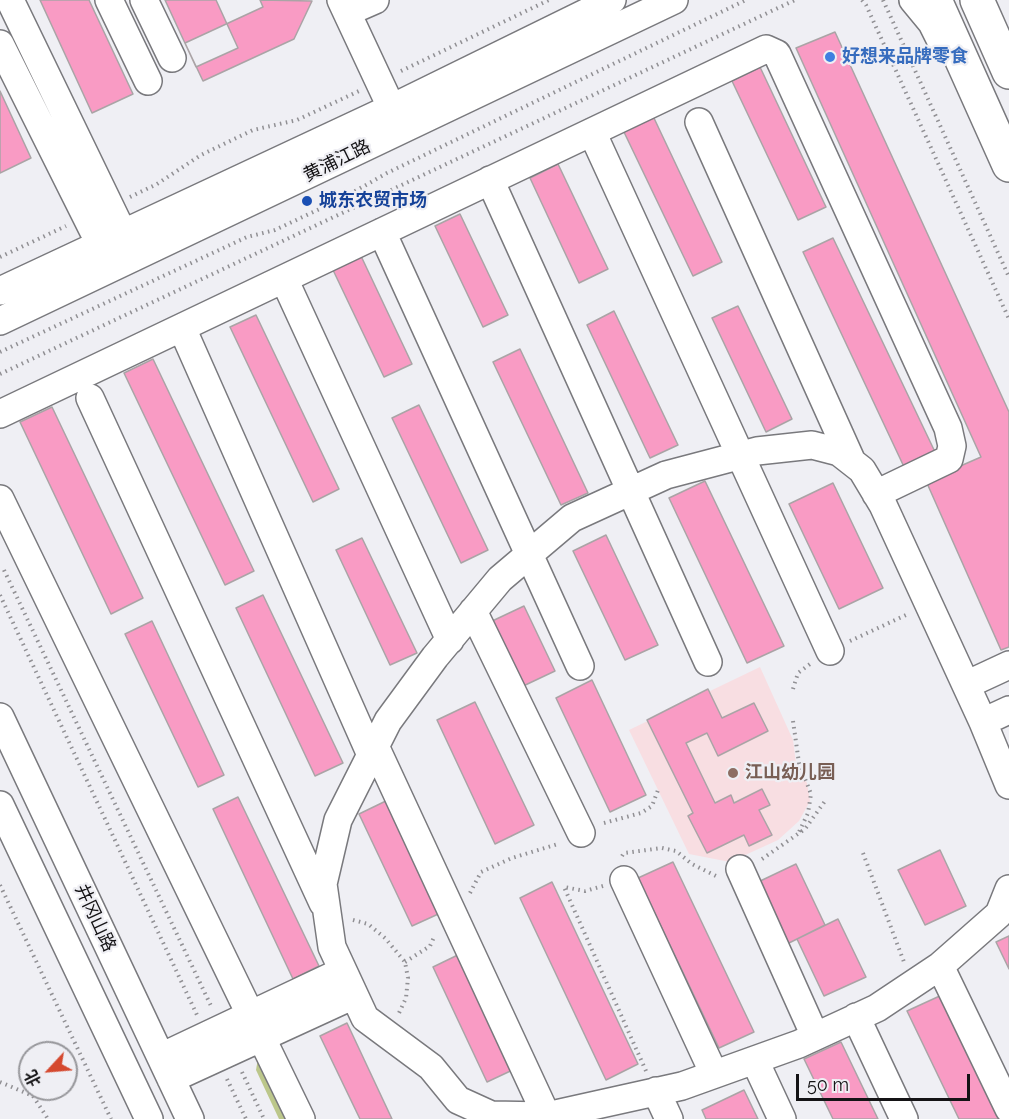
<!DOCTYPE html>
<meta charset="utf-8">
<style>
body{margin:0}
#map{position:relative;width:1009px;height:1119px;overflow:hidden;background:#efeff4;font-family:Raleway,"Noto Sans SC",sans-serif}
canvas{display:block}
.north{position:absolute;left:18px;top:1041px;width:60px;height:60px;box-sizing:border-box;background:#efeff4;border:2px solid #97979b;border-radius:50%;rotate:244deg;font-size:16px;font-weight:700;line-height:24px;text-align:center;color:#141315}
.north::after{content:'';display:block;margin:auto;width:21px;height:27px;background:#d5492f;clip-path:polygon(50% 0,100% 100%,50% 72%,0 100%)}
.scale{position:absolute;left:796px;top:1074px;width:174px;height:27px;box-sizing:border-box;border:3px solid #141315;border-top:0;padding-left:8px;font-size:18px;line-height:21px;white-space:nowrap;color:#141315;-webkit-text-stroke:4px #efeff4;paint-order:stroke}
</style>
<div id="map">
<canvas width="1009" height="1119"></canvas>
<div class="north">北</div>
<div class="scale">50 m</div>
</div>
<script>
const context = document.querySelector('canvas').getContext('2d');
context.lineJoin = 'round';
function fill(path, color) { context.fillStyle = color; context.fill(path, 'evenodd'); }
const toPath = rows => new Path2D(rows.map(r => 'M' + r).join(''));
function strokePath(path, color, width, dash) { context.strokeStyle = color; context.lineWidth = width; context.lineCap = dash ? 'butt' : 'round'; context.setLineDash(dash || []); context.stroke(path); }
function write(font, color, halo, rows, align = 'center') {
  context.font = font + ' Raleway,"Noto Sans SC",sans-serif'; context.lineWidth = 4.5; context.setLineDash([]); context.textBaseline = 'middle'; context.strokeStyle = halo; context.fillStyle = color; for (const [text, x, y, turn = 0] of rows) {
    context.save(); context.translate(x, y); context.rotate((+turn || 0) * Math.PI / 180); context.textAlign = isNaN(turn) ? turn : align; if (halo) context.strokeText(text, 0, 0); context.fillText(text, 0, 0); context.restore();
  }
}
fill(toPath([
 [760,667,793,740,796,763,807,783,810,801,799,821,778,840,730,862,689,854,629,730]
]), '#f8dee2');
fill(toPath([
 [259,1053,291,1119,279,1119,256,1070]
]), '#bcc78b');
const building = toPath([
 [40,0,89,0,133,94,92,113,40,0],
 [165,0,216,0,238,48,196,67,165,0],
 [260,0,312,1,294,39,203,81,185,43,263,7,260,0],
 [835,32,1009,412,1009,647,1001,650,926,481,981,457,796,48,835,32],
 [760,67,826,207,798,220,732,81,760,67],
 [0,91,31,158,0,173,0,91],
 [653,116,722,262,693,276,623,130,653,116],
 [558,164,608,269,579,283,530,178,558,164],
 [460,214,508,315,483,327,435,226,460,214],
 [833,238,936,454,905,469,803,252,833,238],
 [361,256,412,364,384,377,333,270,361,256],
 [738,306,792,419,766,432,712,318,738,306],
 [614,311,678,445,650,458,587,325,614,311],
 [256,315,339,489,313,502,230,327,256,315],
 [520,349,588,493,561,505,493,362,520,349],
 [153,359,254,571,225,585,124,373,153,359],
 [419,405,488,550,461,563,392,418,419,405],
 [52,407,143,598,111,614,20,422,52,407],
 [705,481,784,646,747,663,669,498,705,481],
 [833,483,883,588,839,609,789,504,833,483],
 [606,535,658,645,625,660,573,551,606,535],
 [362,538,417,653,390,665,336,550,362,538],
 [263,595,343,763,315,776,236,608,263,595],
 [524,606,555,671,519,688,488,623,524,606],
 [152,621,224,775,198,787,125,634,152,621],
 [592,680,646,795,610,812,556,698,592,680],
 [708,689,722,718,754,703,768,731,718,756,707,733,686,743,715,803,731,795,734,803,762,789,770,805,759,810,772,835,749,846,744,835,707,853,688,816,693,813,647,720,708,689],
 [475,702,534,825,495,844,437,720,475,702],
 [238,797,319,966,293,979,213,809,238,797],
 [392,798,445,911,412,926,359,814,392,798],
 [940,850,966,906,925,925,898,870,940,850],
 [673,862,754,1032,719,1048,638,878,673,862],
 [796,864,825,925,785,945,756,883,796,864],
 [552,882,638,1064,606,1080,520,898,552,882],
 [838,919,866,977,824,996,797,939,838,919],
 [1009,936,1009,969,996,942,1009,936],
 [464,952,519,1067,487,1082,433,967,464,952],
 [944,994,1003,1119,959,1119,907,1011,944,994],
 [347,1023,392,1119,360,1119,320,1036,347,1023],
 [841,1042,878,1119,833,1119,804,1059,841,1042],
 [744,1090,758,1119,706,1119,702,1110,744,1090]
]);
fill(building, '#f99bc4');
strokePath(building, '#aaa4a6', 1.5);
const minor = toPath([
 [10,0,130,248],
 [109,0,148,81],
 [144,0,172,58],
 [341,0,399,124],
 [913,0,932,23,941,41],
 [359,7,375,0],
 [0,44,108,260],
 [699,122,852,462],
 [592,132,830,651],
 [490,180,708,662],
 [382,232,580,666],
 [284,279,450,640],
 [0,291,404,102,612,0],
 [0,321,674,0],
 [182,328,371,755],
 [90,398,323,903],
 [0,414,766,49,777,54,948,428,952,446,949,459,876,494],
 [0,499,301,1119],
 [473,611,581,833],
 [966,685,1009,665],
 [0,717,190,1119],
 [983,722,1009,710],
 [375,746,548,1119],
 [1009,785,983,722,883,505,862,470,839,452,812,445,757,451,666,475,572,518,500,579,435,657,388,721,338,820,323,884,332,947,365,1018,431,1067,458,1100,491,1115,547,1116,682,1086,799,1044,877,1008,940,966,999,914,1009,889],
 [0,805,149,1119],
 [740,869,815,1036],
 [624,880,714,1074],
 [940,966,1009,1109],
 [856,1017,904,1119],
 [161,1057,343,971],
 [755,1061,782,1119],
 [171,1079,354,995],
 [656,1091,669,1119]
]);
const major = toPath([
 [935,0,1009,165],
 [977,0,1009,72]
]);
strokePath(minor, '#79797d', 30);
strokePath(major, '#79797d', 36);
strokePath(toPath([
 [862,0,866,5,1009,319],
 [883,0,1009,277],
 [401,71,549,0],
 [130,197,157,184,201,155,253,130,297,120,359,91],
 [0,257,66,226],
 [0,352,247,237,275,230,343,198,387,173,746,0],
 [0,374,795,0],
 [4,570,212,1008],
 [0,595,197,1015],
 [850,641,906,615],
 [793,689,798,673,810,664],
 [793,721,799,763,811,794,808,813,799,832],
 [604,823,641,813,652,806,658,790],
 [863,853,904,962],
 [622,856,624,853,662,848,676,851,692,864,716,876],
 [762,859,805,829,825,801],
 [0,885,111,1119],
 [603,886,585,891,564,887,646,1071],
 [470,893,481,872,512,858,558,844],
 [353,920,368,924,385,938,405,962,408,978,406,998,399,1013],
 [405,962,430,946,435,935],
 [242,1072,264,1119],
 [227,1079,246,1119],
 [0,1082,33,1096,48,1119]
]), '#919094', 4, [1.5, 4.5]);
strokePath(minor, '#fff', 27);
strokePath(major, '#fff', 33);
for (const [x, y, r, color] of [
 [830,57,6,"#3f7fe0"],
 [307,201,6,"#1a4fb4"],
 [733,773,6,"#8d6e63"]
]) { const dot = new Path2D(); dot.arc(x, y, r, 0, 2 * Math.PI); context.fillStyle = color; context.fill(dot); strokePath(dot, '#efeff4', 2); }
write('bold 18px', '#366cbe', '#efeff4', [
 ["好想来品牌零食",842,57]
], 'left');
write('18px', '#141315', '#efeff4', [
 ["黄浦江路",337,161,-26],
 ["井冈山路",95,918,65]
]);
write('bold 18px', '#164399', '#efeff4', [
 ["城东农贸市场",319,201]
], 'left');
write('bold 18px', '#785e54', '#efeff4', [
 ["江山幼儿园",745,773]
], 'left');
</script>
